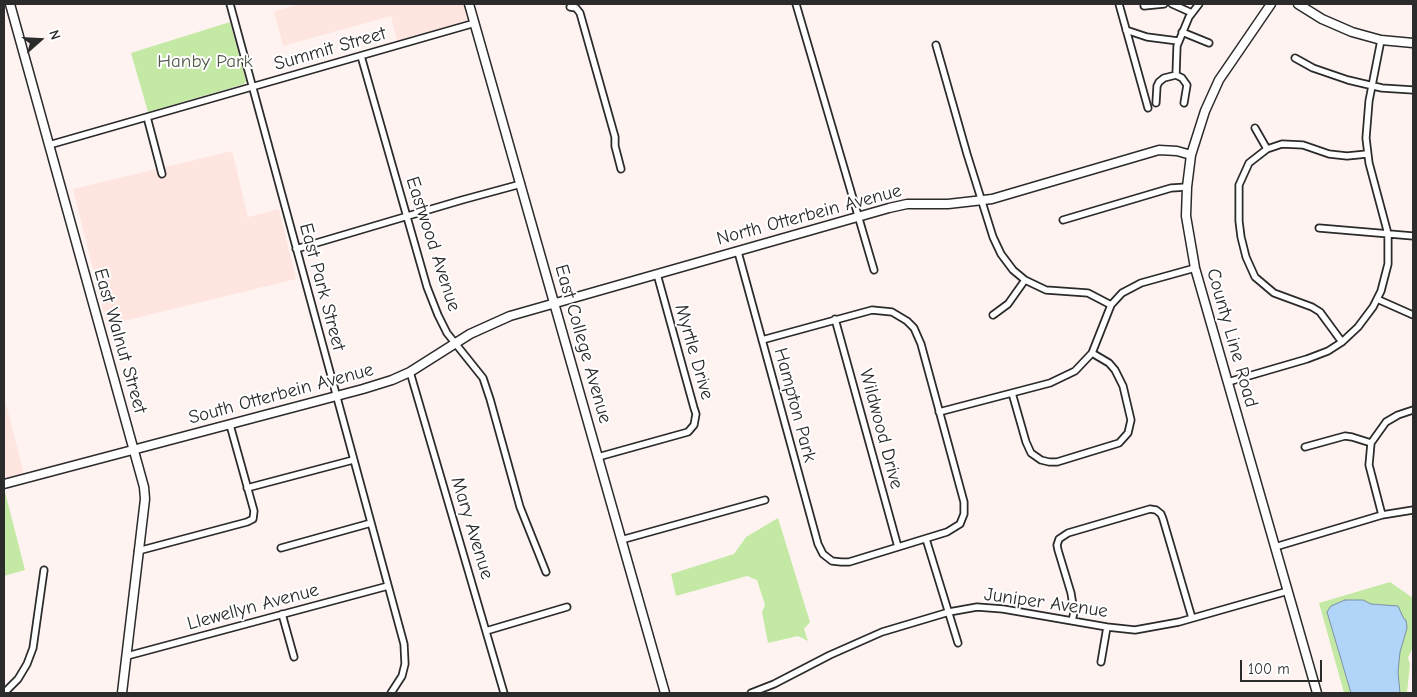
<!DOCTYPE html>
<style>
body{margin:0}
#map{position:relative;width:1417px;height:697px;overflow:hidden;background:#fff3f1;font-family:"Comic Neue",sans-serif}
canvas{display:block}
.frame{position:absolute;inset:0;border:5px solid #2b2b2b;pointer-events:none}
.north{position:absolute;left:15px;top:15px;width:50px;height:50px;-webkit-text-stroke:4px #fff;paint-order:stroke;rotate:71deg;font-size:14px;font-weight:700;line-height:20px;text-align:center;color:#2b2b2b}
.north::after{content:'';display:block;margin:auto;width:18px;height:22px;background:#2b2b2b;clip-path:polygon(50% 0,100% 100%,50% 72%,0 100%)}
.scale{position:absolute;left:1240px;top:660px;width:82px;height:22px;box-sizing:border-box;border:2px solid #2b2b2b;border-top:0;padding-left:6px;font-size:15px;line-height:18px;white-space:nowrap;color:#2b2b2b;-webkit-text-stroke:4px #fff;paint-order:stroke}
</style>
<div id="map">
<canvas width="1417" height="697"></canvas>
<div class="frame"></div>
<div class="north">N</div>
<div class="scale">100 m</div>
</div>
<script>
const context = document.querySelector('canvas').getContext('2d');
context.lineJoin = 'round';
function fill(path, color) { context.fillStyle = color; context.fill(path, 'evenodd'); }
const toPath = rows => new Path2D(rows.map(r => 'M' + r).join(''));
function strokePath(path, color, width, dash) { context.strokeStyle = color; context.lineWidth = width; context.lineCap = dash ? 'butt' : 'round'; context.setLineDash(dash || []); context.stroke(path); }
function write(font, color, halo, rows, align = 'center') {
  context.font = font + ' "Comic Neue",sans-serif'; context.lineWidth = 4; context.setLineDash([]); context.textBaseline = 'middle'; context.strokeStyle = halo; context.fillStyle = color; for (const [text, x, y, turn = 0] of rows) {
    context.save(); context.translate(x, y); context.rotate((+turn || 0) * Math.PI / 180); context.textAlign = isNaN(turn) ? turn : align; if (halo) context.strokeText(text, 0, 0); context.fillText(text, 0, 0); context.restore();
  }
}
fill(toPath([
 [301,4,464,4,468,20,397,41,391,16,283,46,274,11],
 [232,151,248,217,279,209,296,279,107,325,73,189],
 [4,396,24,474,4,480]
]), '#ffe5e0');
fill(toPath([
 [230,22,246,81,244,84,148,112,131,53],
 [4,492,5,492,25,570,4,576],
 [778,518,810,622,804,629,808,641,798,636,768,643,762,612,765,605,757,580,747,576,676,596,671,574,734,554,746,537],
 [1390,582,1413,598,1413,647,1408,658,1410,664,1407,693,1344,693,1319,603]
]), '#c4e9a4');
const water = toPath([
 [1345,600,1363,600,1371,604,1398,606,1404,619,1406,620,1407,628,1400,652,1398,672,1400,693,1351,693,1327,612,1331,606,1345,600]
]);
fill(water, '#b1d4f9');
strokePath(water, '#7b90a7', 1);
const street = toPath([
 [230,4,404,644,405,664,402,676,391,693],
 [796,4,874,270],
 [1119,4,1148,108],
 [1172,4,1192,13],
 [1144,6,1164,4],
 [570,7,576,8,580,13,615,137,615,146,621,169],
 [1126,30,1147,37,1178,41],
 [1182,32,1209,43],
 [936,45,967,154,993,237,1001,254,1013,270,1025,280,1046,290,1088,293,1111,305],
 [361,56,427,287,438,315,447,333,483,378,490,399,520,507,546,572],
 [1295,58,1313,68,1348,80,1382,88,1413,90],
 [1156,103,1157,86,1159,82,1164,78,1176,75],
 [1184,103,1187,85,1182,78,1176,75,1177,46,1189,17,1199,4],
 [147,117,162,174],
 [1255,128,1267,149],
 [49,145,475,23],
 [1063,220,1171,188,1187,187],
 [1319,228,1413,236],
 [296,249,462,200,521,184],
 [738,252,818,544,823,554,832,561,841,562,849,562,947,532,960,524,964,514,964,502,921,344,914,328,907,321,892,312,872,310,762,340],
 [1377,299,1413,315],
 [993,315,1008,304,1025,280],
 [835,319,898,547],
 [1342,342,1320,312,1312,307,1274,293,1255,277,1246,257,1241,237,1239,221,1239,185,1249,163,1267,149,1282,144,1303,145,1329,154,1347,156,1367,154],
 [410,372,504,693],
 [1228,382,1307,359,1328,351,1342,342,1358,327,1373,307,1381,291,1388,264,1388,234,1369,163,1366,138,1369,101,1381,40],
 [1012,393,1026,442,1031,453,1041,460,1049,462,1057,462,1119,443,1128,433,1131,420,1123,386,1115,370,1109,363,1092,353],
 [939,412,1050,383,1075,371,1092,353,1111,305,1122,293,1141,283,1195,268],
 [1305,447,1345,436,1352,437,1371,443],
 [598,457,688,432,694,425,696,414,694,408,657,274],
 [247,488,353,460],
 [1382,515,1369,465,1371,443,1386,422,1398,415,1413,410],
 [926,539,958,643],
 [621,540,765,500],
 [1275,547,1382,515,1413,510],
 [281,548,371,523],
 [138,551,247,522,253,519,254,511,230,425],
 [282,614,294,657],
 [1072,621,1074,612,1071,593,1058,550,1057,545,1059,539,1068,533,1150,509,1156,510,1161,514,1163,519,1192,618],
 [486,631,567,607],
 [127,656,388,586],
 [1101,662,1107,627],
 [4,693,18,679,27,664,33,648,44,570],
 [751,693,774,684,830,655,882,632,949,612,977,607,1003,609,1107,627,1135,630,1179,622,1288,591]
]);
const secondary = toPath([
 [10,4,144,487,145,499,122,693],
 [469,4,665,693],
 [1271,4,1219,80,1205,111,1191,155,1187,187,1186,216,1195,268,1317,693],
 [1298,4,1322,19,1352,32,1381,40,1413,43],
 [4,484,363,389,392,380,410,372,470,334,510,316,889,208,907,204,948,204,992,199,1159,150,1177,151,1191,155]
]);
strokePath(street, '#2b2b2b', 9);
strokePath(secondary, '#2b2b2b', 11);
strokePath(street, '#fff', 5.5);
strokePath(secondary, '#fff', 8);
write('19px', '#2b2b2b', '#fff', [
 ["Summit Street",330,49,-16],
 ["North Otterbein Avenue",809,215,-15],
 ["Eastwood Avenue",433,244,72],
 ["East Park Street",322,287,75],
 ["County Line Road",1232,338,74],
 ["East Walnut Street",120,341,74],
 ["East College Avenue",583,344,74],
 ["Myrtle Drive",694,352,74],
 ["South Otterbein Avenue",281,394,-15],
 ["Hampton Park",795,405,75],
 ["Wildwood Drive",881,429,75],
 ["Mary Avenue",472,528,73],
 ["Juniper Avenue",1046,603,8],
 ["Llewellyn Avenue",253,607,-15]
]);
write('19px', '#515a49', '#fff', [
 ["Hanby Park",205,62]
]);
</script>
